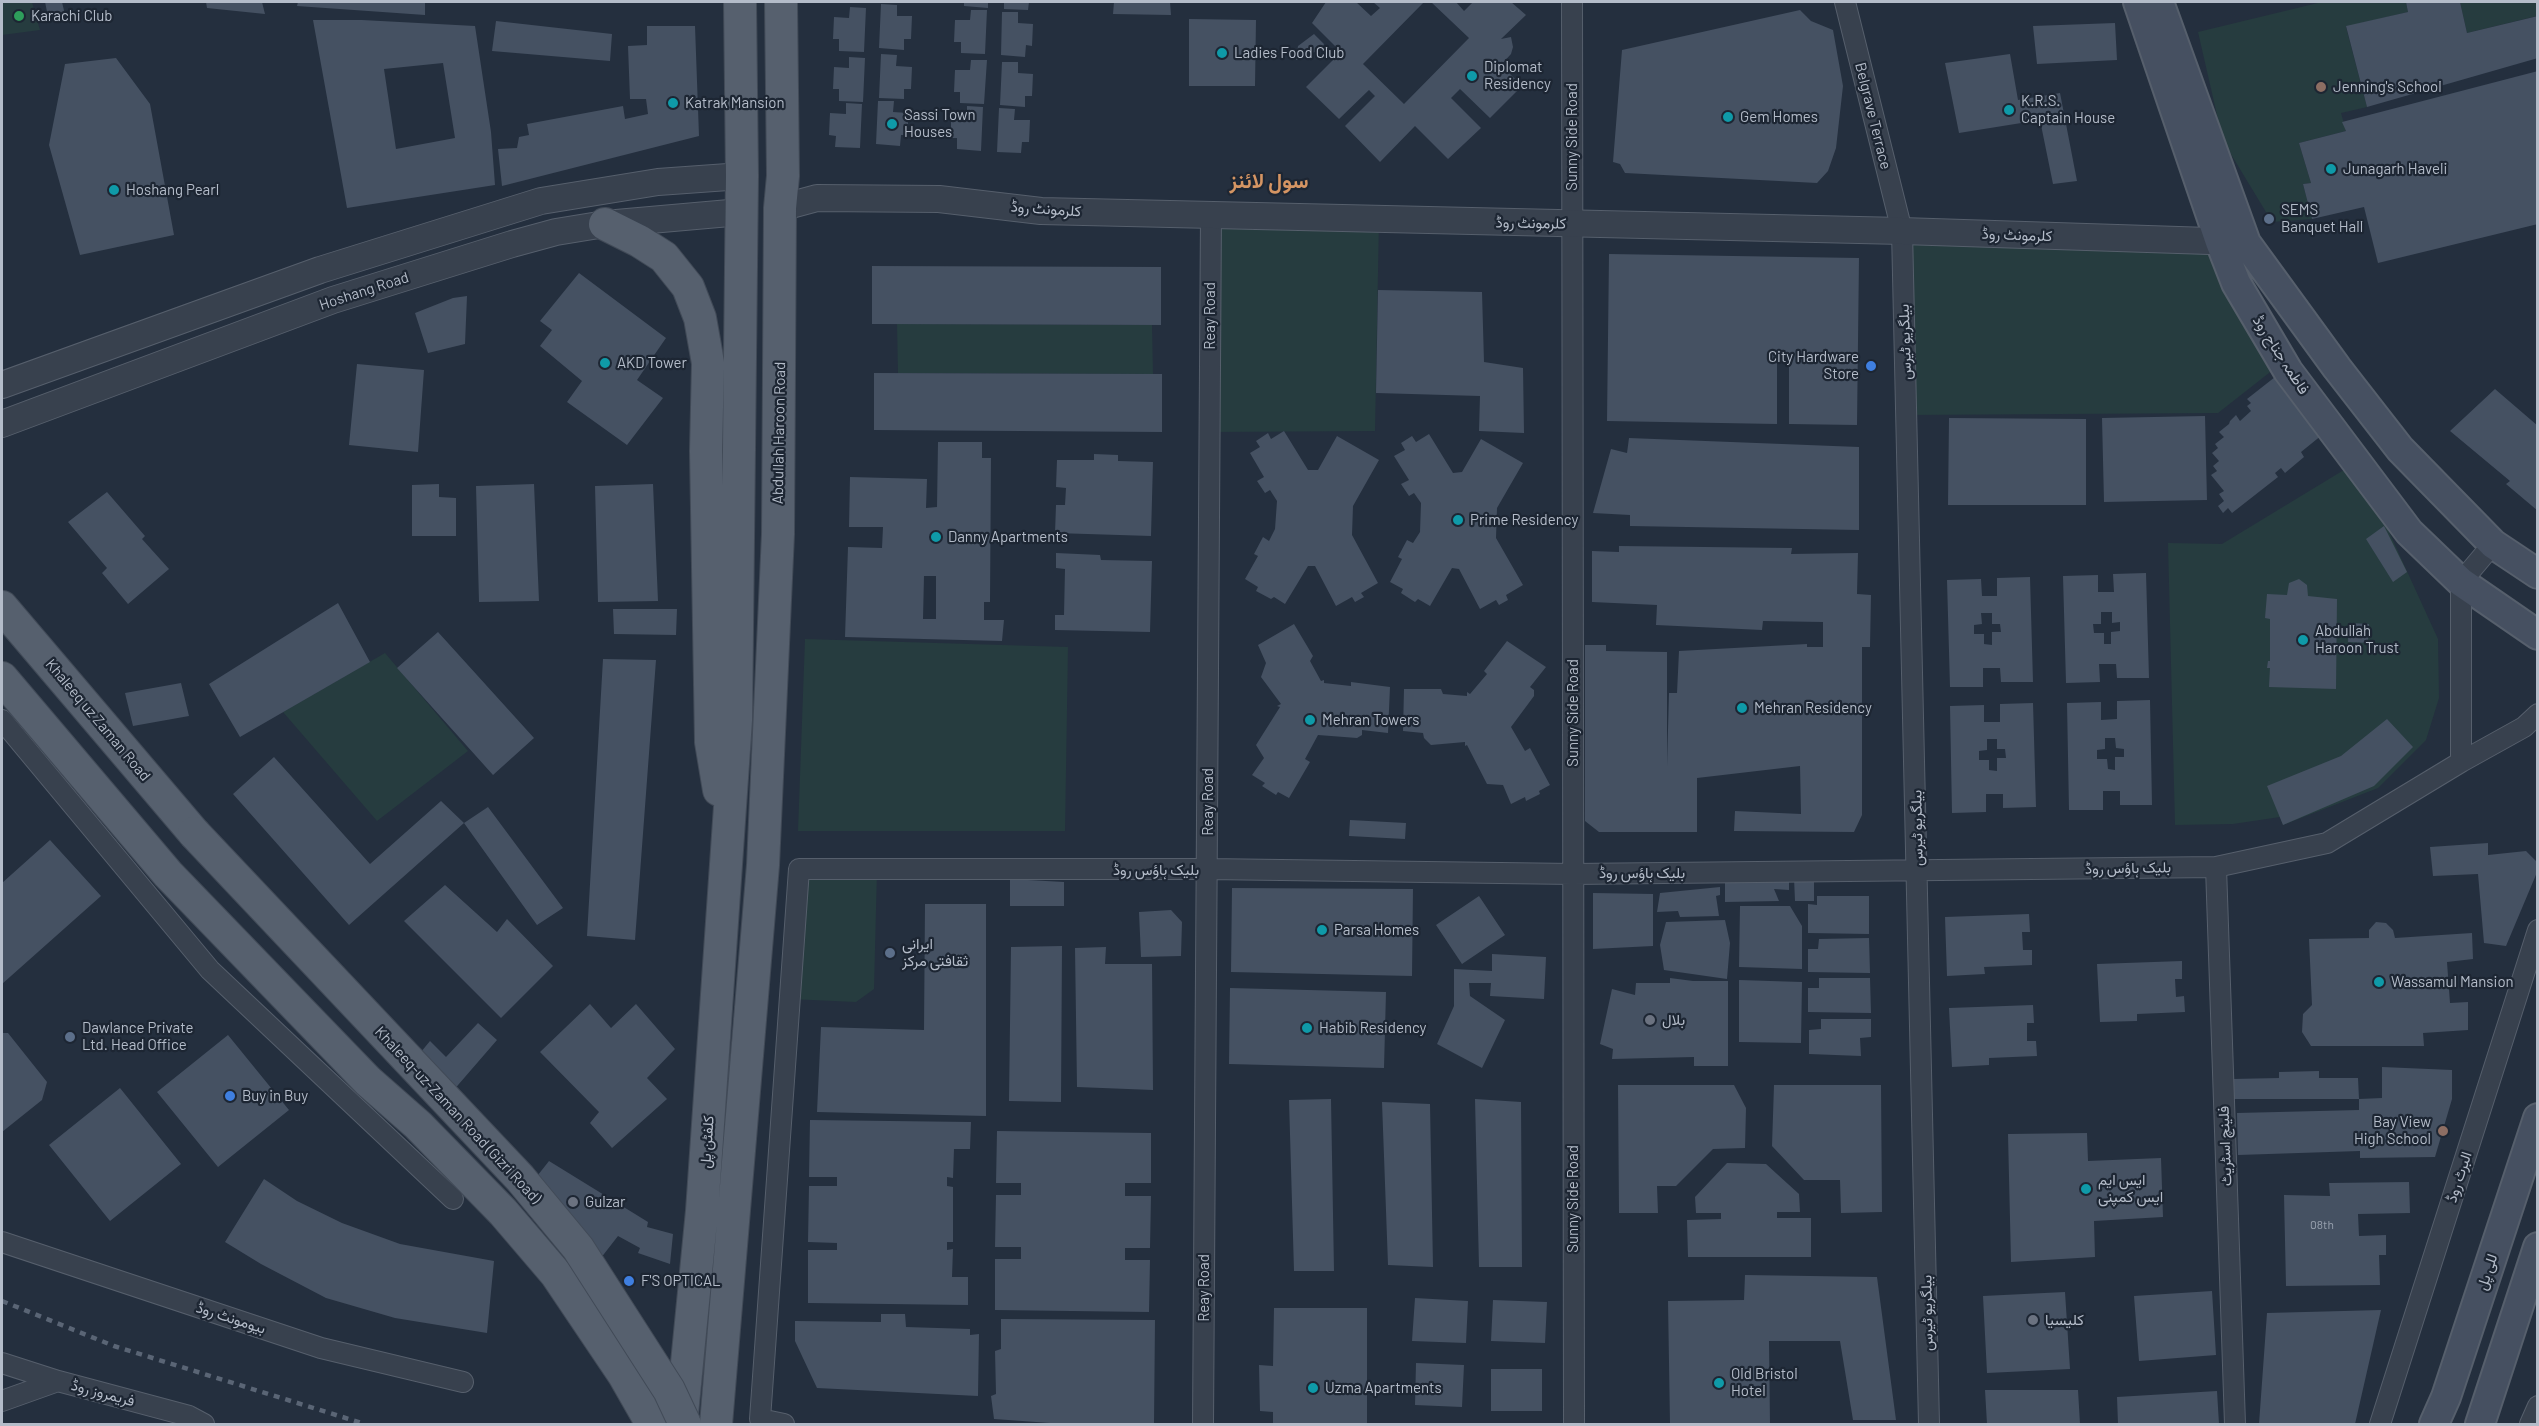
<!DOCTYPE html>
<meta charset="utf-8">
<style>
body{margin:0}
#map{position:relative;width:2539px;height:1426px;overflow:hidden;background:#242f3e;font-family:Barlow,sans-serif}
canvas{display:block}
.frame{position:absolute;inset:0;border:3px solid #b4bcc9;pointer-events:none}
</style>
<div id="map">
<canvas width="2539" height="1426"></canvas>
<div class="frame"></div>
</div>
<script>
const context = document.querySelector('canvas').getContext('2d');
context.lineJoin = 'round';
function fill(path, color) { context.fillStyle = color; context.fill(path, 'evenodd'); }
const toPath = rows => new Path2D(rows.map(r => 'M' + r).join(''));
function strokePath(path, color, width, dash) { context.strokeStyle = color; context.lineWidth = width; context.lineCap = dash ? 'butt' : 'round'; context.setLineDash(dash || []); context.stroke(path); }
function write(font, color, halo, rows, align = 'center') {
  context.font = font + ' Barlow,Vazirmatn,sans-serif'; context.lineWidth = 4.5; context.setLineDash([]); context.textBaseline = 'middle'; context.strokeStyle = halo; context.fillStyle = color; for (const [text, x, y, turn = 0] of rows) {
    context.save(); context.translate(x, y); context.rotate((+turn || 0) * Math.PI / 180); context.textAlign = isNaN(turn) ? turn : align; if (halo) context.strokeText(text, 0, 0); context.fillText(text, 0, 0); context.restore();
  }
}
fill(toPath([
 [2,2,32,2,40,30,2,35],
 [2322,2,2406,2,2408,12,2346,27,2367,107,2341,113,2346,131,2299,143,2311,183,2303,184,2312,219,2272,222,2223,141,2198,32],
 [2460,2,2537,2,2537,16,2467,33],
 [1211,215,1379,219,1375,431,1210,432],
 [1905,234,2220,242,2283,362,2218,413,1907,415],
 [897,324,1152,325,1153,374,898,373],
 [2357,462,2438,639,2439,698,2426,740,2378,788,2283,825,2280,817,2233,824,2175,825,2168,543,2222,544],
 [805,639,1068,647,1065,831,798,831],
 [385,653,468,751,377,821,283,712],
 [799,869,877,870,874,989,856,1002,790,999]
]), '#263c3f');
fill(toPath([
 [45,2,62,2,66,19,49,21],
 [206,2,262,2,265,14,207,8],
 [298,2,425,2,425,15,297,6],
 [964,2,988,2,988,8,964,6],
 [1004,2,1029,2,1028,10,1004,9],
 [1114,2,1170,2,1171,15,1113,14],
 [1326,2,1356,2,1371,16,1380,8,1373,2,1424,2,1363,64,1404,104,1469,38,1431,2,1456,2,1464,11,1473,2,1511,2,1526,15,1501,39,1511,37,1513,47,1511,54,1501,65,1522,86,1490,118,1460,89,1451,98,1481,128,1448,159,1415,126,1380,162,1345,126,1375,96,1369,90,1339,119,1306,87,1341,52,1312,23],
 [2406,2,2460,2,2467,33,2538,16,2538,58,2367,107,2346,26,2408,12],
 [881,4,897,5,897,16,912,16,911,39,904,39,904,50,879,48],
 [850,7,866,8,864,52,839,51,839,39,833,39,834,17,849,18],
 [971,10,987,10,985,54,961,53,961,42,954,42,955,20,970,20],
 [1800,10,1811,21,1833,30,1843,86,1836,148,1828,171,1817,183,1625,173,1620,164,1613,162,1622,50],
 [1002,12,1018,12,1018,23,1033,24,1032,46,1026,45,1025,57,1001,55],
 [1189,19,1256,20,1255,86,1189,86],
 [313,20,362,20,475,26,491,132,495,185,347,208],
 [443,63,455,138,396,149,384,69],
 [496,21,612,34,610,61,492,51],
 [2115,23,2117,60,2037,64,2033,26],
 [647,26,695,26,699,136,502,186,498,149,517,148,519,137,529,135,527,124,623,106,625,119,648,114,646,99,630,99,628,46,647,45],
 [1314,34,1324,44,1322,49,1296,60,1298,46],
 [881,54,897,55,896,66,912,67,911,89,904,89,904,99,879,98],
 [2010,54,2018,100,2060,93,2077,181,2053,184,2040,120,1959,133,1945,63],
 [849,57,865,58,863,102,839,101,839,89,833,89,834,67,849,68],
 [116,58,150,104,174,235,80,255,49,145,65,64],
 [971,60,987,60,984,104,960,103,960,92,954,92,955,70,970,70],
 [1002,62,1018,62,1018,73,1033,74,1032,96,1025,96,1025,107,1000,105],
 [2538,71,2538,224,2378,263,2364,207,2312,219,2303,184,2311,183,2299,143,2346,131,2342,122],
 [878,101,894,101,893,112,908,113,908,135,901,135,900,146,876,144],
 [846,103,862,104,860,148,835,147,836,136,829,135,830,113,846,114],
 [967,106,983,107,981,151,957,149,957,138,951,138,951,116,967,116],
 [999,108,1015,109,1014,120,1030,120,1029,142,1022,142,1021,153,997,152],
 [1609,254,1859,258,1857,425,1789,424,1789,356,1777,356,1777,424,1607,421],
 [872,266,1161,267,1161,325,872,324],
 [579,273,666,338,637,380,663,398,627,445,567,402,582,381,540,346,552,330,540,321],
 [1378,290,1482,292,1484,362,1523,368,1524,433,1479,431,1480,396,1376,393],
 [467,296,465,344,428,353,415,313,453,298],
 [357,364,424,370,418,452,349,445],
 [874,373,1162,374,1162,432,874,430],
 [2275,377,2322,435,2301,452,2304,457,2285,473,2281,468,2275,473,2278,477,2232,513,2228,508,2223,513,2218,506,2224,501,2219,494,2224,491,2211,475,2217,471,2213,466,2219,461,2212,453,2218,448,2215,444,2224,437,2219,432,2229,424,2230,421,2236,415,2240,421,2251,411,2247,406,2251,403,2247,399],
 [2495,389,2538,426,2538,511,2506,484,2510,481,2450,431],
 [2205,416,2207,500,2104,502,2102,418],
 [1949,418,2086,419,2086,505,1948,505],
 [1284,431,1308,470,1318,470,1337,436,1379,460,1353,506,1352,535,1378,583,1361,593,1364,597,1355,602,1352,597,1336,606,1315,566,1308,566,1285,604,1274,597,1271,599,1256,591,1258,587,1245,579,1258,556,1254,554,1263,537,1269,541,1275,529,1277,501,1270,490,1265,493,1257,481,1264,477,1250,453,1260,447,1256,441,1268,433,1271,439],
 [1429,434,1453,473,1462,472,1481,439,1523,463,1497,508,1496,538,1523,585,1506,595,1508,600,1499,605,1496,600,1480,609,1459,569,1452,568,1430,606,1418,599,1415,602,1401,593,1403,589,1390,582,1402,559,1398,557,1407,540,1413,543,1420,532,1421,503,1414,493,1409,496,1401,484,1409,480,1394,456,1405,450,1401,443,1412,436,1416,442],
 [1629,438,1859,447,1859,530,1630,526,1630,515,1593,513,1611,449,1627,453],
 [938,442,982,442,982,458,991,458,990,602,984,602,984,620,1004,620,1002,641,845,637,848,547,882,548,883,527,849,527,850,477,927,479,926,508,937,507],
 [924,576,936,576,936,619,923,619],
 [1094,454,1118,455,1118,461,1153,462,1151,536,1055,533,1056,505,1065,505,1066,488,1056,487,1057,460,1094,460],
 [439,484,439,497,456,498,456,536,412,536,412,485],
 [534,484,539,601,479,602,476,486],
 [653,484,658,601,598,602,595,486],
 [107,492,145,536,142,539,169,569,128,604,102,573,107,568,68,522],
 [2384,526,2407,572,2393,582,2366,539],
 [1619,546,1792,548,1791,554,1858,553,1857,594,1871,595,1870,647,1862,647,1862,815,1854,832,1734,831,1735,811,1801,814,1800,766,1697,778,1697,832,1599,832,1585,821,1585,645,1606,645,1606,651,1667,652,1667,766,1669,693,1677,693,1679,651,1807,644,1807,647,1823,647,1823,622,1763,621,1762,630,1656,625,1657,605,1592,602,1592,551,1619,552],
 [1056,553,1100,555,1101,560,1152,561,1150,632,1055,630,1055,615,1064,615,1065,569,1056,568],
 [2146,573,2149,678,2117,678,2116,664,2099,664,2100,682,2066,683,2063,576,2098,575,2098,592,2114,592,2113,574],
 [2101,612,2112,612,2112,623,2120,622,2120,631,2111,632,2111,644,2104,644,2104,633,2094,633,2093,624,2101,624],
 [2030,577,2033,682,2001,682,2000,668,1983,668,1983,687,1950,687,1947,580,1981,579,1982,596,1997,596,1997,578],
 [1981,613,1992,613,1992,624,2000,624,2001,632,1992,632,1992,645,1984,644,1984,634,1974,634,1974,625,1982,624],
 [2299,579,2307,585,2308,596,2337,599,2336,689,2269,687,2270,668,2267,668,2268,661,2270,661,2270,619,2265,618,2267,594,2287,595,2289,583],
 [338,603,370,662,240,737,209,684],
 [613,609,677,609,676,635,614,634],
 [2349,623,2369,624,2368,643,2348,642],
 [1294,624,1313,656,1310,661,1321,681,1324,680,1324,683,1351,686,1351,682,1390,687,1388,733,1362,730,1362,735,1357,738,1318,735,1305,759,1310,762,1289,798,1278,792,1276,795,1262,786,1265,783,1252,775,1264,758,1256,745,1280,707,1277,706,1281,704,1261,677,1266,663,1258,645],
 [438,632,534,738,493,775,397,668],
 [1507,641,1546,667,1530,687,1534,690,1534,696,1511,727,1525,751,1530,748,1550,785,1539,791,1540,794,1526,801,1525,797,1511,804,1503,785,1487,784,1467,745,1465,746,1465,742,1431,745,1424,738,1423,733,1403,731,1404,689,1441,689,1443,694,1467,696,1467,692,1470,694,1487,674,1484,671],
 [603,659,656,660,635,940,587,936],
 [181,683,189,716,133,726,125,693],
 [2150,700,2152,805,2120,805,2120,791,2103,791,2103,810,2069,810,2067,703,2101,702,2101,720,2117,719,2117,701],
 [2105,738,2115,738,2116,748,2124,749,2124,757,2115,757,2115,770,2108,769,2107,759,2097,759,2097,750,2105,749],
 [2033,703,2036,807,2003,808,2003,794,1986,794,1986,812,1952,813,1950,706,1984,705,1984,722,2000,722,2000,704],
 [1987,739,1997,739,1997,749,2005,749,2006,758,1997,758,1997,771,1989,770,1989,760,1979,760,1979,751,1987,750],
 [2387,719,2413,747,2374,786,2283,825,2267,786,2341,756],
 [274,757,370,864,441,801,464,823,349,925,233,794],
 [488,807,563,908,537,925,464,823],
 [1350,820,1406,823,1405,839,1349,836],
 [50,840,101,896,2,984,2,883],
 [2488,843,2488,855,2526,851,2538,863,2538,870,2506,946,2484,943,2478,874,2433,876,2430,847],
 [1794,878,1814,878,1814,901,1795,901],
 [1010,879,1064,882,1064,906,1010,906],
 [1725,879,1789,879,1789,890,1774,889,1779,901,1725,902],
 [445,885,497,932,507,919,553,966,501,1018,404,921],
 [1720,887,1720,895,1716,896,1719,916,1680,917,1678,911,1657,912,1660,893],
 [1232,888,1413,889,1412,976,1231,972],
 [1593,893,1653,894,1653,946,1593,949],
 [1479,896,1505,935,1462,964,1436,925],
 [1817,896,1869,896,1869,934,1808,933,1808,904,1817,905],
 [925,904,986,904,986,1116,817,1112,821,1027,924,1030],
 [1740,906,1790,906,1802,926,1802,969,1739,967],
 [1171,910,1182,922,1181,956,1141,957,1139,912],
 [2029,914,2030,932,2022,932,2023,950,2032,950,2032,965,1984,967,1985,974,1947,976,1945,917],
 [1725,920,1730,943,1727,979,1664,970,1660,945,1666,922],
 [2376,922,2386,923,2393,930,2395,938,2472,933,2473,959,2447,962,2450,1003,2468,1002,2468,1030,2423,1033,2424,1046,2311,1046,2302,1032,2303,1014,2312,1005,2309,939,2369,938,2369,930],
 [1869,938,1870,973,1808,972,1808,949,1818,949,1819,939],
 [1062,946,1061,1102,1009,1101,1011,947],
 [1106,947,1105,964,1152,964,1153,1090,1077,1087,1075,948],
 [1492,954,1546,957,1544,999,1490,996,1491,983,1469,983,1470,996,1505,1020,1482,1068,1437,1044,1454,1006,1454,969,1492,971],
 [2182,961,2182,979,2175,979,2176,997,2184,996,2185,1012,2137,1014,2137,1021,2100,1022,2097,964],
 [1670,978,1693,981,1728,981,1728,1066,1694,1066,1694,1057,1612,1059,1613,1049,1600,1044,1612,989,1635,995,1636,983,1670,983],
 [1819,978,1870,978,1871,1013,1808,1012,1808,988,1819,988],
 [1739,980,1802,982,1801,1043,1739,1042],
 [1230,988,1386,992,1384,1068,1229,1064],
 [590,1004,611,1028,636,1004,675,1049,647,1078,667,1099,612,1148,590,1123,599,1112,540,1052],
 [2033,1005,2034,1023,2027,1023,2027,1041,2036,1041,2037,1056,1989,1058,1989,1065,1952,1067,1949,1008],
 [1821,1019,1871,1019,1871,1037,1860,1038,1861,1056,1809,1054,1809,1030,1821,1029],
 [478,1023,497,1040,452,1092,416,1058,430,1041,446,1057],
 [2,1033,8,1033,47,1082,42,1100,2,1132],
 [228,1035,289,1110,218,1167,157,1092],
 [2382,1067,2452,1070,2452,1099,2435,1157,2360,1158,2360,1151,2238,1155,2237,1113,2359,1110,2359,1099,2382,1098],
 [2319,1071,2319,1078,2358,1078,2359,1099,2233,1099,2232,1079,2279,1078,2279,1072],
 [1618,1085,1734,1085,1746,1108,1745,1148,1713,1149,1676,1186,1657,1186,1658,1213,1619,1213],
 [1774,1085,1881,1085,1882,1212,1841,1213,1840,1180,1804,1180,1772,1146],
 [120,1088,181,1164,110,1221,49,1145],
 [1331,1099,1334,1271,1294,1271,1289,1100],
 [1475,1099,1521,1102,1522,1267,1479,1267],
 [1382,1102,1430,1104,1433,1267,1388,1265],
 [810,1120,971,1122,970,1149,954,1149,953,1178,947,1177,947,1186,953,1187,953,1242,947,1242,947,1250,953,1249,952,1277,968,1277,968,1305,808,1303,808,1250,837,1250,837,1243,808,1242,809,1186,837,1186,837,1177,809,1177],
 [997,1131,1151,1133,1151,1183,1125,1183,1125,1196,1151,1196,1150,1248,1125,1248,1125,1260,1150,1260,1149,1312,995,1310,995,1259,1021,1259,1021,1247,995,1247,996,1195,1021,1195,1021,1183,996,1183],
 [2087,1133,2088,1161,2161,1158,2163,1217,2094,1221,2095,1257,2011,1262,2008,1134],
 [549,1161,648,1222,647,1227,673,1234,670,1264,638,1253,640,1248,618,1236,597,1263,534,1180],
 [1727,1163,1766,1164,1799,1194,1800,1212,1777,1212,1777,1218,1811,1218,1811,1257,1688,1257,1687,1220,1721,1219,1721,1213,1696,1213,1695,1197],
 [264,1179,297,1201,342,1223,400,1244,494,1261,487,1333,395,1318,326,1298,261,1264,225,1242],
 [2409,1182,2410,1213,2358,1214,2359,1236,2386,1235,2386,1255,2379,1255,2380,1285,2286,1286,2284,1195,2330,1196,2329,1183],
 [1745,1275,1877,1277,1896,1420,1853,1420,1840,1341,1769,1341,1770,1424,1670,1424,1668,1301,1744,1300],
 [2212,1291,2216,1355,2139,1361,2134,1296],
 [2065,1292,2070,1369,1987,1373,1983,1296],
 [1415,1298,1468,1301,1466,1343,1412,1341],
 [1493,1300,1547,1302,1545,1343,1491,1341],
 [1274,1308,1367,1308,1367,1424,1273,1424,1273,1412,1260,1411,1259,1365,1273,1366],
 [2381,1310,2355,1424,2259,1424,2267,1313],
 [881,1314,905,1314,906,1327,970,1329,970,1335,979,1334,978,1396,817,1388,795,1341,795,1321,881,1322],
 [1001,1319,1155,1320,1154,1424,1064,1424,994,1419,991,1396,996,1394,995,1351,1001,1349],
 [1416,1363,1464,1365,1462,1407,1415,1405],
 [1491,1369,1542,1369,1542,1411,1491,1411],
 [1985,1390,2078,1390,2080,1424,1987,1424],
 [2217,1391,2219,1424,2118,1424,2117,1397]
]), '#455162');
const minor = toPath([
 [1572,2,1574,1424],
 [1845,2,1902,231,1929,1424],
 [2,720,210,970,453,1199],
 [2461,762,2461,582,2493,544],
 [2216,867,2235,1424],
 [2,1242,321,1348,463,1382],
 [2,1363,58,1381,189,1416,204,1424],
 [2,1401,58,1381],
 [784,1424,760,1419,799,869,1208,869,1573,874,2216,867,2327,843,2461,762,2524,727,2538,714],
 [1203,1424,1211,215],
 [2380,1424,2538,930],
 [2530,1424,2538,1406]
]);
const tertiary = toPath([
 [780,208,817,198,939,199,1041,211,1902,231,2240,242],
 [2,385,320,270,541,201,658,182,742,176],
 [2,424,333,300,512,244,556,232,605,224,741,212]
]);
const secondary = toPath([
 [2138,2,2220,242,2236,283,2288,371,2409,532,2461,582,2538,635],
 [2159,2,2246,243,2337,368,2400,449,2493,544,2538,574],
 [2434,1424,2446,1397,2538,1118],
 [2480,1424,2538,1247]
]);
const primary = toPath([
 [605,224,639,241,664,257,688,287,700,318,708,363,706,451,711,742,719,790],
 [2,607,194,833],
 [2,678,168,874,368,1081,418,1125,503,1212,556,1274,624,1375,652,1424],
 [681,1424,702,1211,736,720,742,176,740,2],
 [716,1424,763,865,778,534,780,208,783,176,781,2]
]);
strokePath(minor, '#565f6c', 22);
strokePath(tertiary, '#565f6c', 28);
strokePath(secondary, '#565f6c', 32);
strokePath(primary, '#414a57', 34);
strokePath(minor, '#38414e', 20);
strokePath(tertiary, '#38414e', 26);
strokePath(secondary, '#465061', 28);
strokePath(primary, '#56606e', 32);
strokePath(toPath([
 [2,1301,114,1346,365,1424]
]), '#5a6575', 4.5, [6, 6]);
const primaryBridge = toPath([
 [194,833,520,1178,578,1248,669,1390,685,1424]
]);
strokePath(primaryBridge, '#414a57', 34, []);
strokePath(primaryBridge, '#56606e', 32);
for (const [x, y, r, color] of [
 [19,16,6,"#2e9e5b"],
 [1222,53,6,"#0f9aa8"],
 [1472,76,6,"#0f9aa8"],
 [2321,87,6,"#8d6e63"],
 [673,103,6,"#0f9aa8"],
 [2009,110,6,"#0f9aa8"],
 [1728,117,6,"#0f9aa8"],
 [892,124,6,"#0f9aa8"],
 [2331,169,6,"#0f9aa8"],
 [114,190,6,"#0f9aa8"],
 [2269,219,6,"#5c6f8a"],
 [605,363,6,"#0f9aa8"],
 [1871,366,6,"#3f7fe0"],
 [1458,520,6,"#0f9aa8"],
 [936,537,6,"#0f9aa8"],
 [2303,640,6,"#0f9aa8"],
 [1742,708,6,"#0f9aa8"],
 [1310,720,6,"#0f9aa8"],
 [1322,930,6,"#0f9aa8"],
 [890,953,6,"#5c6f8a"],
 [2379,982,6,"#0f9aa8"],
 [1650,1020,6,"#6b7280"],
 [1307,1028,6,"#0f9aa8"],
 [70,1037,6,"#5c6f8a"],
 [230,1096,6,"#3f7fe0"],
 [2443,1131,6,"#8d6e63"],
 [2086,1189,6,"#0f9aa8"],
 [573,1202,6,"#6b7280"],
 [629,1281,6,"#3f7fe0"],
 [2033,1320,6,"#6b7280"],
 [1719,1383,6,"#0f9aa8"],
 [1313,1388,6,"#0f9aa8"]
]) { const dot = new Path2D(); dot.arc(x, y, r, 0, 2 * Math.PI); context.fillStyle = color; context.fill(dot); strokePath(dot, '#1d2633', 2); }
write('12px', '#98a1af', null, [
 ["08th",2322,1225]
]);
write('15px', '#b4bcc9', '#1d2633', [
 ["Karachi Club",31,16],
 ["Ladies Food Club",1234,53],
 ["Diplomat",1484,67],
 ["Residency",1484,84],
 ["Jenning's School",2333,87],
 ["K.R.S.",2021,101],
 ["Captain House",2021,118],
 ["Katrak Mansion",685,103],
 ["Sassi Town",904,115],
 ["Houses",904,132],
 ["Gem Homes",1740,117],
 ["Junagarh Haveli",2343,169],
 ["Hoshang Pearl",126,190],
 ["SEMS",2281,210],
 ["Banquet Hall",2281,227],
 ["City Hardware",1859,357,"right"],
 ["Store",1859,374,"right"],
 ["AKD Tower",617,363],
 ["Prime Residency",1470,520],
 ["Danny Apartments",948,537],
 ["Abdullah",2315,631],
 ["Haroon Trust",2315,648],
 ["Mehran Residency",1754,708],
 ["Mehran Towers",1322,720],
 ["Parsa Homes",1334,930],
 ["ایرانی",902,944],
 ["ثقافتی مرکز",902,961],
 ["Wassamul Mansion",2391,982],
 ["بلال",1662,1020],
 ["Dawlance Private",82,1028],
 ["Ltd. Head Office",82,1045],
 ["Habib Residency",1319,1028],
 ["Buy in Buy",242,1096],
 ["Bay View",2431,1122,"right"],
 ["High School",2431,1139,"right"],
 ["ایس ایم",2098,1180],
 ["ایس کمپنی",2098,1197],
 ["Gulzar",585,1202],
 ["F'S OPTICAL",641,1281],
 ["کلیسیا",2045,1320],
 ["Old Bristol",1731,1374],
 ["Hotel",1731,1391],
 ["Uzma Apartments",1325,1388]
], 'left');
write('15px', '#b4bcc9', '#1d2633', [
 ["Belgrave Terrace",1873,116,76],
 ["Sunny Side Road",1572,137,-90],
 ["کلرمونٹ روڈ",1046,209,4],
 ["کلرمونٹ روڈ",1531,223,1],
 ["کلرمونٹ روڈ",2017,235,2],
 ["Hoshang Road",364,291,-18],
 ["Reay Road",1210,316,-90],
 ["بیلگریو ٹیرس",1905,342,-92],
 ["فاطمہ جناح روڈ",2281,355,57],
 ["Abdullah Haroon Road",779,433,-89],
 ["Sunny Side Road",1573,713,-90],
 ["Khaleeq uz Zaman Road",98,720,50],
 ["Reay Road",1208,802,-90],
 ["بیلگریو ٹیرس",1917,828,-91],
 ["بلیک ہاؤس روڈ",2128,868,-1],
 ["بلیک ہاؤس روڈ",1156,870],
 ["بلیک ہاؤس روڈ",1642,873],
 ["Khaleeq-uz-Zaman Road (Gizri Road)",458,1115,47],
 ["کلفٹن پل",707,1142,-86],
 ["فلینچ اسٹریٹ",2225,1146,-92],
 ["البرٹ روڈ",2459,1177,-72],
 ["Sunny Side Road",1573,1199,-90],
 ["للی پل",2487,1272,-72],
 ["Reay Road",1204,1288,-90],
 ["بیلگریو ٹیرس",1927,1313,-91],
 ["بیومونٹ روڈ",231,1318,18],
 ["فریمروز روڈ",103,1393,15]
]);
write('bold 21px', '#d59563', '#1d2633', [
 ["سول لائنز",1269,181]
]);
</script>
